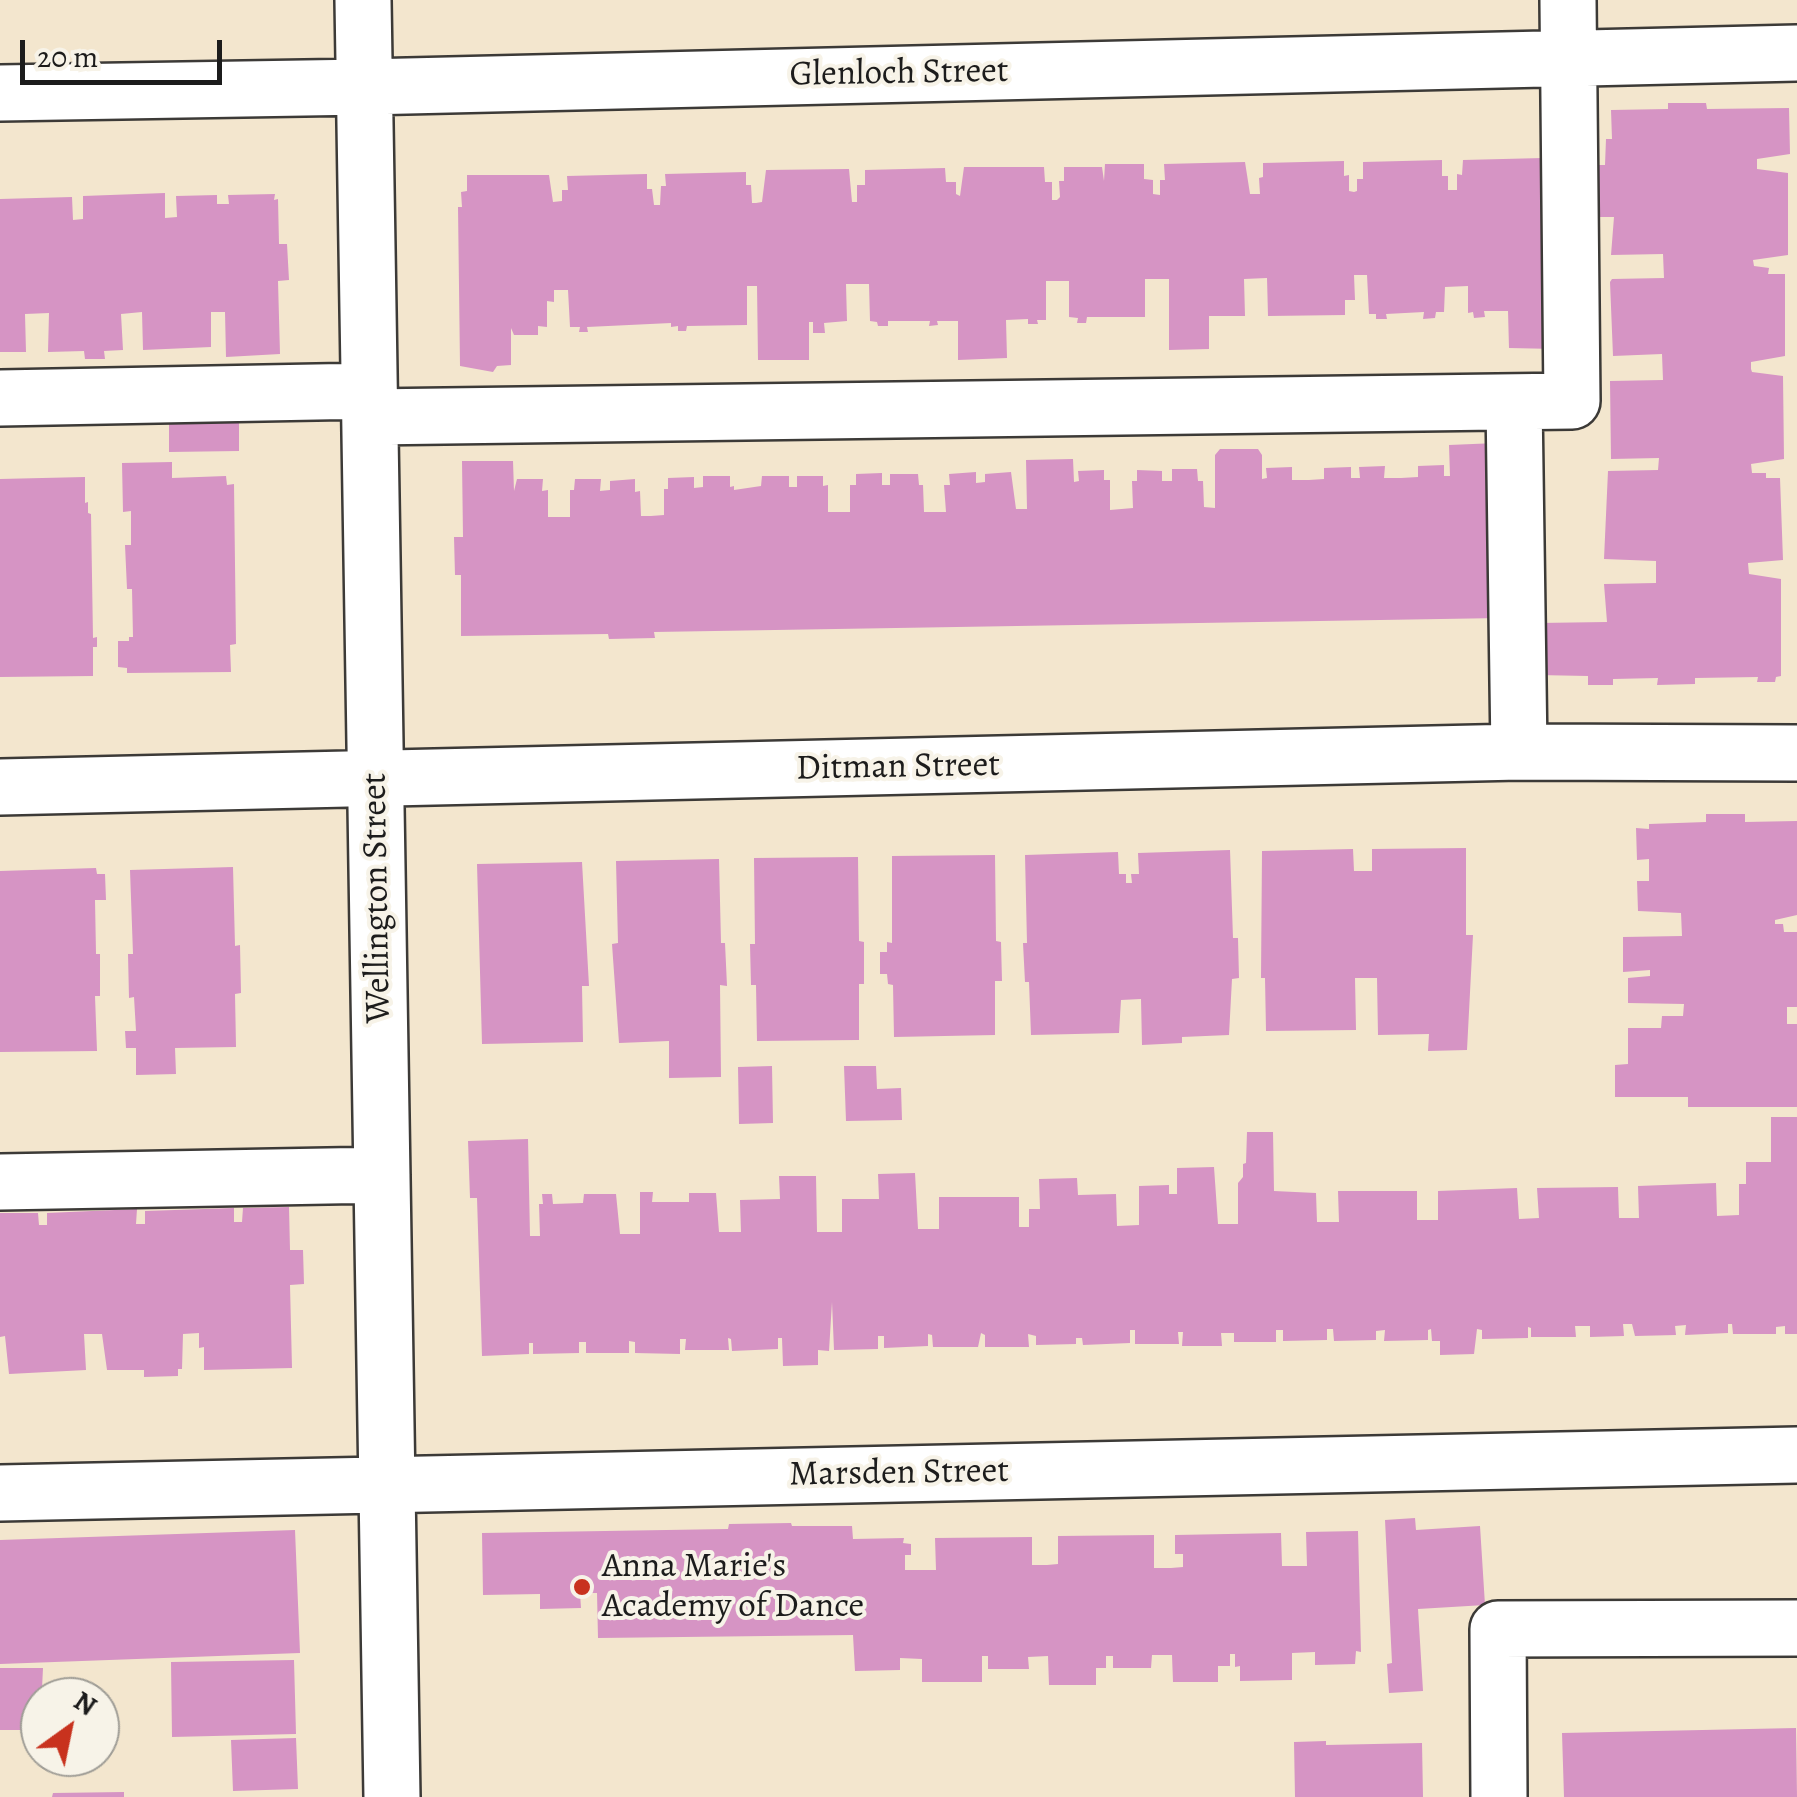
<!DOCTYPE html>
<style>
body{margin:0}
#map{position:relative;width:1797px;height:1797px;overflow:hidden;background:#f3e6ce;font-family:Alegreya,serif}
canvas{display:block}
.north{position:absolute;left:20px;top:1677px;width:100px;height:100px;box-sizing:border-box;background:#f7f3e8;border:2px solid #9f9d96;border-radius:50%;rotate:33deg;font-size:28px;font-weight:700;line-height:40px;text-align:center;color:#1c1c1c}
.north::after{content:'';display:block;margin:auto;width:35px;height:45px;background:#c8321e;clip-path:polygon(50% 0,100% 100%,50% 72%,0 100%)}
.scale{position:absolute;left:20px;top:40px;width:202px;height:45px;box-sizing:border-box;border:5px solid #1c1c1c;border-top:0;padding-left:12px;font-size:30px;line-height:35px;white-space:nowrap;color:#1c1c1c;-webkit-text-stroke:8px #f7f3e8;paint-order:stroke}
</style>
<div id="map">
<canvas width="1797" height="1797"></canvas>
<div class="north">N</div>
<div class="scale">20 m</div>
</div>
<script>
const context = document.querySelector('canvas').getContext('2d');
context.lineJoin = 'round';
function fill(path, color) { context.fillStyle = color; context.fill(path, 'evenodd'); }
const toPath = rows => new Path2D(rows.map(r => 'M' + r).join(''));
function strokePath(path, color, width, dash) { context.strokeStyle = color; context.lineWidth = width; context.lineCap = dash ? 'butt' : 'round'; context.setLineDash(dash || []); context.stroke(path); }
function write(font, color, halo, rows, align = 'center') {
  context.font = font + ' Alegreya,serif'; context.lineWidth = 8; context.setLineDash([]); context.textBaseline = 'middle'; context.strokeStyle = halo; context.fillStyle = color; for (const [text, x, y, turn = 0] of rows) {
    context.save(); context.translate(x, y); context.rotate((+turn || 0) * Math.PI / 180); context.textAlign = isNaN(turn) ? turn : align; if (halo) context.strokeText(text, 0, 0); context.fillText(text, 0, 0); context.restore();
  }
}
fill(toPath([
 [1668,103,1706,103,1707,109,1789,108,1790,154,1757,159,1757,169,1788,173,1788,255,1753,260,1754,266,1769,268,1768,274,1785,274,1785,356,1751,362,1751,369,1752,372,1783,376,1784,459,1751,464,1752,473,1766,473,1766,478,1780,478,1783,560,1748,563,1749,574,1781,579,1781,676,1776,677,1775,682,1757,682,1758,677,1695,678,1695,684,1657,685,1658,678,1613,679,1613,685,1588,685,1588,676,1537,675,1538,623,1607,622,1604,584,1656,583,1656,561,1604,559,1608,471,1658,470,1659,458,1611,459,1610,381,1663,380,1662,354,1613,356,1610,282,1612,279,1664,278,1663,254,1611,255,1614,217,1595,217,1597,165,1605,165,1606,139,1612,139,1611,110,1668,109],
 [1543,158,1556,349,1509,348,1508,311,1484,311,1485,317,1474,318,1473,312,1468,313,1468,286,1445,287,1444,312,1436,312,1435,318,1423,319,1424,312,1386,314,1387,319,1376,319,1376,314,1369,314,1367,275,1354,275,1355,300,1345,300,1345,315,1268,316,1267,278,1244,279,1245,316,1209,316,1209,349,1169,350,1169,279,1145,279,1145,317,1087,317,1086,323,1077,323,1078,318,1069,317,1069,281,1046,281,1046,320,1037,320,1038,324,1028,324,1028,319,1006,320,1007,358,958,360,958,321,937,321,938,325,929,326,930,321,888,321,888,326,878,326,877,322,870,321,869,284,846,284,847,321,824,323,825,333,813,333,813,322,809,322,809,360,758,360,757,286,747,286,747,325,687,326,686,331,678,331,678,326,671,327,671,323,587,327,588,332,579,332,580,327,570,327,568,290,554,290,554,302,547,301,547,327,538,326,538,335,514,335,511,328,511,365,497,366,493,372,460,366,458,207,462,207,461,192,467,191,467,175,549,175,553,202,562,201,562,190,568,190,567,176,647,174,647,189,652,189,654,205,660,205,661,186,666,186,665,174,746,172,746,185,751,185,752,203,756,203,762,202,766,170,849,169,852,202,857,202,857,185,865,185,865,170,945,168,946,182,956,182,956,194,960,196,964,167,1044,167,1045,182,1052,182,1052,200,1057,200,1060,197,1059,181,1064,181,1064,167,1102,167,1104,181,1105,164,1144,164,1144,179,1153,180,1153,194,1160,195,1160,180,1165,180,1164,164,1245,162,1250,194,1260,194,1259,178,1263,177,1263,163,1344,161,1344,176,1349,175,1349,191,1354,192,1357,191,1357,179,1363,179,1363,162,1442,160,1442,176,1448,176,1448,190,1457,190,1457,174,1462,175,1463,160],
 [165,193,165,218,177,217,176,196,217,195,217,204,229,204,228,195,275,194,274,200,278,199,279,244,287,244,289,280,278,281,280,354,226,357,225,312,211,312,211,347,143,350,142,312,121,314,123,350,104,351,105,359,85,359,84,351,48,352,49,313,25,314,26,352,0,352,0,199,72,197,73,220,83,219,83,196],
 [169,415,239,415,239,451,169,452],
 [1497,443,1501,618,654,632,655,638,609,639,608,634,461,636,461,575,455,575,454,537,463,537,462,461,513,461,514,491,517,479,543,479,542,491,548,490,548,517,570,517,570,490,574,490,575,479,601,479,600,491,610,490,610,481,635,479,635,492,640,491,641,516,651,516,664,515,664,489,668,489,668,478,694,477,694,488,703,487,703,476,730,476,730,487,734,486,734,490,761,486,762,476,789,476,789,487,797,487,797,476,823,476,823,486,828,485,828,512,850,512,850,485,856,485,856,474,882,473,882,485,890,485,890,474,918,474,919,485,923,485,924,512,946,512,944,485,950,485,949,474,976,472,976,483,985,482,985,474,1011,472,1016,509,1027,509,1026,460,1073,459,1074,482,1079,481,1078,471,1104,470,1104,480,1110,480,1110,510,1133,508,1132,481,1137,481,1137,470,1162,471,1162,481,1172,481,1172,469,1197,469,1198,481,1203,481,1204,507,1215,508,1215,455,1220,449,1258,449,1262,455,1262,479,1267,478,1266,468,1292,467,1292,480,1309,480,1324,479,1324,468,1351,467,1351,478,1360,478,1359,467,1385,466,1384,478,1401,478,1418,477,1418,466,1444,465,1444,476,1450,476,1449,445],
 [172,462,172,478,226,476,227,485,234,484,236,644,230,645,231,672,127,673,127,668,118,667,118,641,129,641,129,637,133,637,132,589,127,589,125,545,131,545,131,511,123,512,122,463],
 [85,477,85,503,88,502,88,513,91,514,93,638,97,637,97,647,93,647,93,676,0,677,0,479],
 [1706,814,1745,814,1745,822,1797,821,1797,915,1775,920,1775,924,1783,924,1784,932,1797,932,1797,1007,1787,1007,1787,1024,1797,1024,1797,1107,1688,1107,1688,1097,1615,1097,1615,1065,1628,1064,1628,1028,1661,1028,1662,1016,1683,1016,1684,1004,1628,1003,1628,978,1650,976,1650,970,1623,972,1623,937,1682,936,1681,913,1638,911,1637,881,1649,881,1649,859,1637,860,1636,828,1649,829,1649,824,1706,822],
 [1466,848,1466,935,1473,935,1467,1050,1428,1051,1429,1034,1378,1035,1377,978,1355,978,1356,1030,1266,1031,1265,978,1261,978,1262,851,1353,849,1354,871,1372,871,1372,849],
 [1230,850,1233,938,1238,938,1239,978,1232,979,1229,1035,1182,1037,1182,1043,1142,1045,1141,999,1121,1000,1119,1033,1031,1035,1029,982,1025,982,1023,943,1027,943,1025,855,1118,852,1119,874,1126,874,1126,883,1132,883,1131,874,1139,874,1138,853],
 [995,855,996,941,1001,942,1002,981,995,981,995,1035,894,1037,893,985,888,984,887,974,880,974,880,952,887,952,887,942,892,943,892,856],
 [858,857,859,941,864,942,864,984,859,984,859,1040,757,1041,756,985,751,985,750,944,755,944,754,858],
 [719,859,721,943,725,943,727,986,720,985,721,1077,669,1078,669,1041,619,1043,612,944,618,943,616,861],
 [582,862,589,986,582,986,583,1042,482,1044,477,864],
 [233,867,235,946,240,945,241,993,235,994,236,1047,175,1048,176,1074,136,1075,136,1048,126,1048,125,1031,136,1031,134,997,129,998,128,954,133,954,130,870],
 [96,868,97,874,105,874,106,900,95,900,96,954,100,954,100,996,95,996,97,1051,0,1052,0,871],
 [772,1066,773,1123,739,1124,738,1067],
 [844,1066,876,1066,877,1089,901,1088,902,1120,846,1121],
 [1771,1117,1797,1117,1797,1334,1785,1334,1785,1326,1776,1327,1776,1334,1733,1334,1732,1324,1728,1324,1728,1333,1685,1335,1686,1325,1675,1326,1676,1335,1635,1336,1632,1324,1623,1324,1624,1336,1590,1337,1590,1326,1575,1326,1576,1337,1531,1337,1531,1328,1528,1327,1528,1338,1482,1339,1482,1330,1477,1329,1474,1354,1440,1355,1440,1341,1432,1341,1431,1329,1428,1330,1428,1340,1384,1341,1385,1330,1376,1331,1376,1340,1334,1341,1333,1329,1327,1329,1327,1340,1283,1341,1283,1330,1276,1330,1276,1342,1234,1342,1234,1333,1221,1333,1222,1346,1182,1346,1183,1332,1178,1332,1179,1344,1135,1344,1135,1330,1130,1330,1130,1343,1083,1345,1082,1338,1076,1338,1076,1344,1036,1345,1036,1336,1028,1334,1029,1347,985,1347,985,1335,981,1333,978,1347,933,1347,932,1335,928,1334,928,1346,884,1348,884,1336,878,1336,878,1349,834,1350,832,1302,829,1351,818,1350,818,1365,783,1366,782,1338,778,1338,778,1349,732,1351,731,1339,728,1338,729,1350,685,1350,686,1339,680,1339,680,1354,635,1353,635,1342,629,1341,629,1353,586,1353,586,1342,579,1342,579,1353,533,1354,533,1343,529,1343,529,1354,482,1356,477,1198,470,1198,468,1141,528,1139,530,1236,540,1236,539,1204,543,1204,542,1194,552,1194,553,1204,583,1203,584,1194,616,1194,620,1234,640,1234,640,1192,653,1192,652,1202,689,1202,689,1193,716,1193,719,1232,741,1232,740,1200,780,1199,779,1176,816,1176,817,1232,842,1232,842,1199,879,1199,878,1174,915,1173,918,1229,939,1229,939,1197,1019,1197,1019,1227,1029,1227,1029,1209,1040,1209,1039,1179,1077,1178,1078,1195,1116,1194,1117,1226,1139,1225,1139,1186,1169,1185,1169,1194,1177,1194,1177,1168,1214,1167,1218,1224,1238,1224,1238,1183,1243,1177,1243,1164,1246,1163,1247,1132,1273,1132,1274,1191,1316,1193,1317,1222,1339,1222,1338,1191,1417,1191,1417,1220,1438,1220,1438,1191,1517,1188,1519,1219,1539,1218,1537,1188,1618,1187,1619,1218,1639,1218,1638,1186,1716,1183,1717,1216,1739,1215,1739,1184,1746,1184,1746,1162,1771,1162],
 [289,1207,290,1250,303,1250,304,1284,290,1285,292,1368,204,1370,204,1347,199,1348,199,1333,183,1334,182,1369,178,1369,178,1376,144,1377,144,1370,107,1370,102,1334,84,1334,86,1370,9,1374,5,1336,0,1337,0,1213,38,1213,39,1225,47,1225,47,1213,137,1209,136,1224,145,1224,145,1211,234,1208,234,1222,242,1222,243,1208],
 [1415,1518,1416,1530,1480,1526,1485,1605,1418,1609,1423,1691,1389,1693,1387,1664,1392,1663,1385,1520],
 [791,1523,792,1526,852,1526,853,1539,904,1538,903,1543,911,1544,911,1555,905,1555,905,1570,936,1570,935,1538,1032,1537,1032,1565,1047,1565,1058,1564,1058,1536,1154,1535,1154,1568,1171,1568,1183,1567,1183,1554,1175,1554,1175,1535,1281,1533,1282,1566,1307,1566,1306,1532,1358,1531,1361,1652,1356,1651,1355,1664,1315,1665,1315,1652,1292,1653,1292,1680,1240,1681,1240,1666,1235,1667,1235,1654,1230,1654,1230,1666,1218,1666,1218,1682,1173,1682,1172,1655,1152,1655,1151,1668,1113,1668,1113,1656,1106,1656,1106,1668,1096,1668,1096,1685,1049,1685,1048,1656,1028,1657,1029,1669,988,1669,988,1656,982,1656,982,1682,922,1682,922,1659,900,1658,900,1670,855,1671,853,1635,598,1638,597,1593,580,1593,581,1608,540,1609,540,1594,483,1595,482,1533,728,1529,729,1524],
 [295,1530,300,1653,0,1664,0,1540],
 [294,1660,296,1734,172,1737,171,1662],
 [0,1668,43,1668,40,1730,0,1730],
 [1796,1728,1797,1797,1564,1797,1562,1733],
 [296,1738,298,1789,233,1791,231,1740],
 [1326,1741,1326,1745,1422,1743,1423,1797,1295,1797,1294,1742],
 [124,1792,124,1797,52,1797,53,1793]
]), '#d694c4');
const minor = toPath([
 [363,0,392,1797],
 [0,93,365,87,1797,53],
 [0,398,369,391],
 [1514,402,1519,752],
 [370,417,1572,401,1568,0],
 [0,787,1519,752,1797,753],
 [0,1182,382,1175],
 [0,1493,1797,1455],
 [1499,1797,1498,1629,1797,1628]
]);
strokePath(minor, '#3c3a37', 60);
strokePath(minor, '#fff', 55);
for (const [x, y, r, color] of [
 [582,1587,10,"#c8321e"]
]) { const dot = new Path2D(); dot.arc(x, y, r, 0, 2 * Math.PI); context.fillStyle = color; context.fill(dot); strokePath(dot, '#f7f3e8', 4); }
write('35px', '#1c1c1c', '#f7f3e8', [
 ["Glenloch Street",899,74,-1],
 ["Ditman Street",898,768,-1],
 ["Wellington Street",378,898,-91],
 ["Marsden Street",899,1474,-1]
]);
write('35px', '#1c1c1c', '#f7f3e8', [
 ["Anna Marie's",602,1567],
 ["Academy of Dance",602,1607]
], 'left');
</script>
